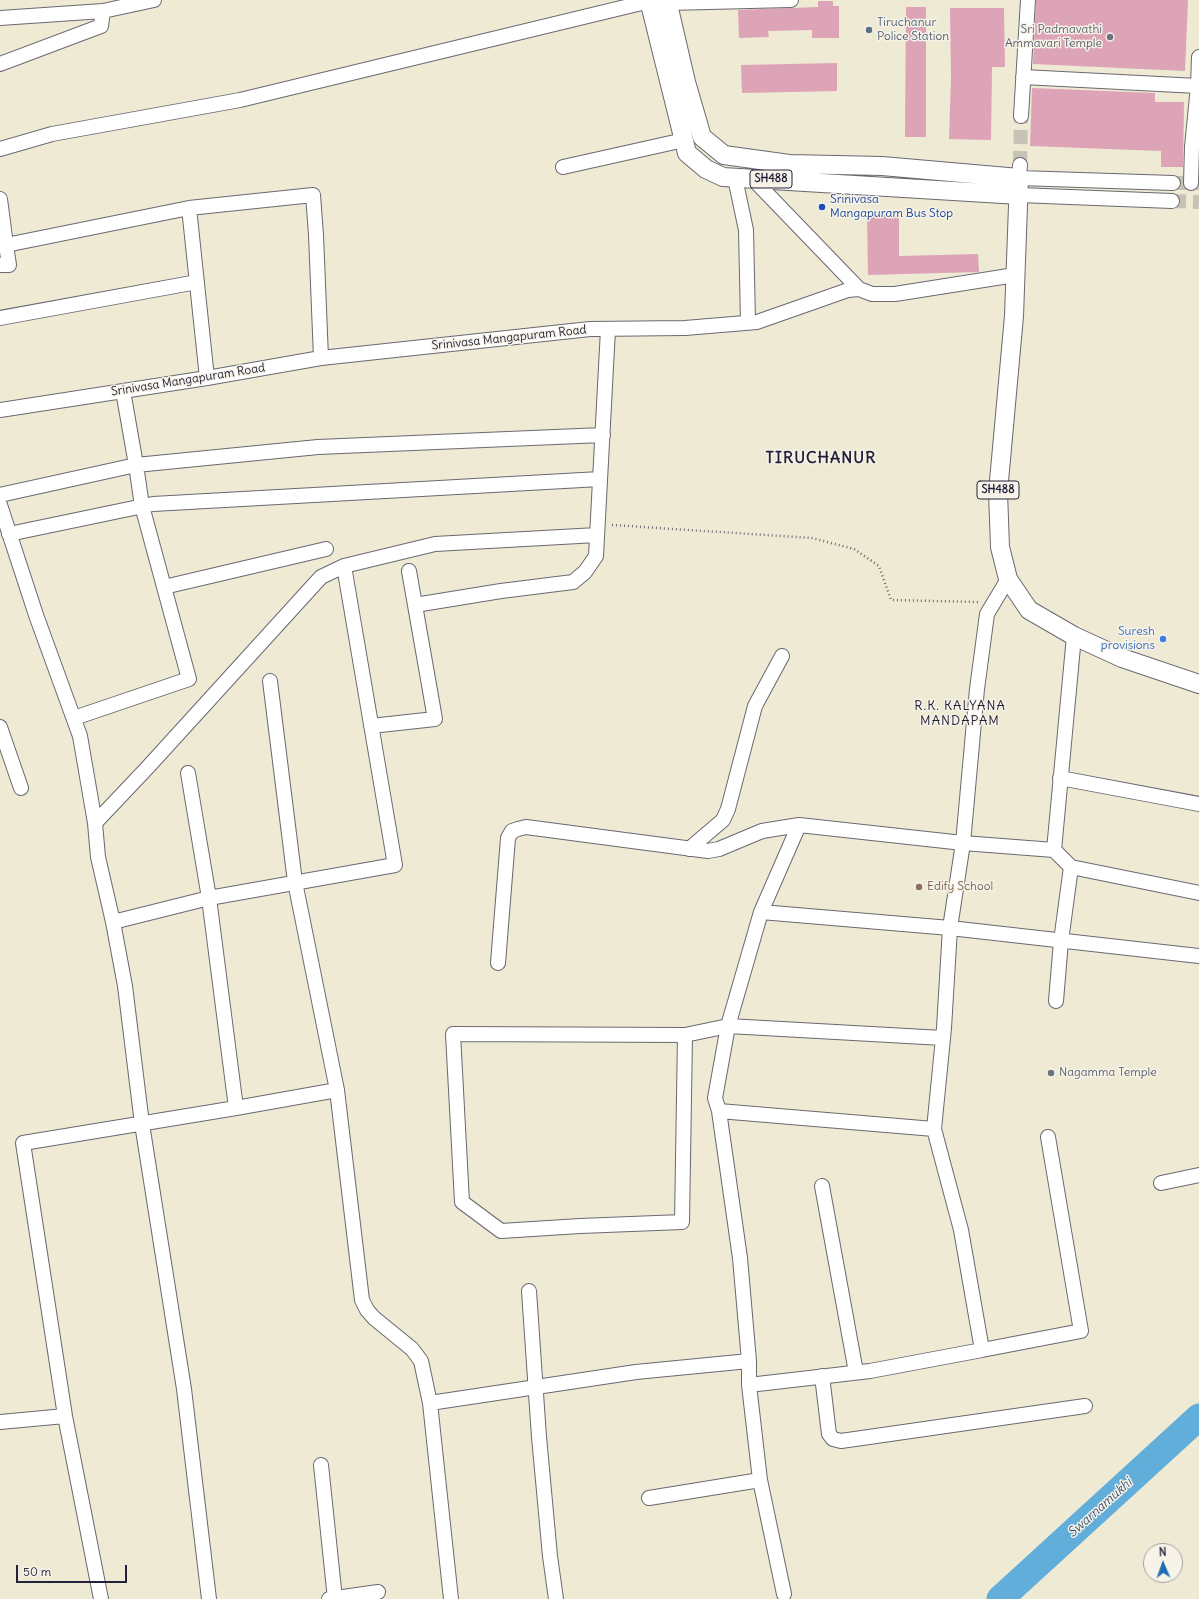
<!DOCTYPE html>
<style>
body{margin:0}
#map{position:relative;width:1199px;height:1599px;overflow:hidden;background:#efead4;font-family:Delius,sans-serif}
canvas{display:block}
.north{position:absolute;left:1143px;top:1543px;width:40px;height:40px;box-sizing:border-box;background:#f7f3e8;border:1px solid #a29fa3;border-radius:50%;rotate:358deg;font-size:11px;font-weight:700;line-height:16px;text-align:center;color:#22223b}
.north::after{content:'';display:block;margin:auto;width:14px;height:18px;background:#1f6fb2;clip-path:polygon(50% 0,100% 100%,50% 72%,0 100%)}
.scale{position:absolute;left:16px;top:1565px;width:111px;height:18px;box-sizing:border-box;border:2px solid #22223b;border-top:0;padding-left:5px;font-size:12px;line-height:14px;white-space:nowrap;color:#22223b;-webkit-text-stroke:3px #f7f3e8;paint-order:stroke}
</style>
<div id="map">
<canvas width="1199" height="1599"></canvas>
<div class="north">N</div>
<div class="scale">50 m</div>
</div>
<script>
const context = document.querySelector('canvas').getContext('2d');
context.lineJoin = 'round';
const toPath = rows => new Path2D(rows.map(r => 'M' + r).join(''));
function strokePath(path, color, width, dash) { context.strokeStyle = color; context.lineWidth = width; context.lineCap = dash ? 'butt' : 'round'; context.setLineDash(dash || []); context.stroke(path); }
function fill(path, color) { context.fillStyle = color; context.fill(path, 'evenodd'); }
function write(font, color, halo, rows, align = 'center') {
  context.font = font + ' Delius,sans-serif'; context.lineWidth = 3; context.setLineDash([]); context.textBaseline = 'middle'; context.strokeStyle = halo; context.fillStyle = color; for (const [text, x, y, turn = 0] of rows) {
    context.save(); context.translate(x, y); context.rotate((+turn || 0) * Math.PI / 180); context.textAlign = isNaN(turn) ? turn : align; if (halo) context.strokeText(text, 0, 0); context.fillText(text, 0, 0); context.restore();
  }
}
strokePath(toPath([
 [1000,1599,1199,1417]
]), '#62aedb', 27);
fill(toPath([
 [1036,0,1188,0,1185,71,1033,64],
 [818,1,833,1,833,6,839,6,839,38,812,38,812,30,768,31,769,37,739,38,738,10,818,7],
 [906,7,926,7,926,137,905,137],
 [950,8,1004,8,1005,67,992,67,991,140,949,139,951,78],
 [837,63,837,91,742,93,741,65],
 [1032,88,1155,93,1155,102,1184,102,1183,167,1161,167,1161,151,1030,146],
 [899,214,899,256,978,254,979,272,868,275,867,215]
]), '#dda3b7');
strokePath(toPath([
 [1020,165,1021,116],
 [1173,183,1199,183],
 [1172,201,1199,202]
]), '#c6c2b5', 14, [14, 7]);
const minor = toPath([
 [668,3,791,0],
 [0,18,103,11,154,0],
 [0,64,101,26,103,11],
 [1023,77,1198,86,1199,57],
 [1021,116,1028,0],
 [0,149,52,134,240,100,650,1],
 [1020,165,1019,178,1173,183],
 [563,167,684,140],
 [735,178,746,230,748,322],
 [752,178,859,289],
 [1191,183,1192,147,1198,86],
 [1019,195,1172,201],
 [0,199,6,245,189,208,313,195,316,235,321,358],
 [189,208,207,378],
 [0,265,9,265,6,245],
 [0,318,197,282],
 [123,391,136,465,318,447,603,435],
 [0,410,207,378,321,358,590,329,685,328,757,322,848,290,859,289,872,294,895,294,1015,275],
 [0,495,136,465,142,506,189,679,74,718],
 [0,505,36,615,80,736,95,823,98,857,113,922,125,986,142,1124,184,1389,209,1599],
 [9,534,153,504,600,479],
 [1008,579,987,614,977,689,963,843,950,928,944,1028,934,1129,961,1230,982,1350,1081,1331,1048,1137],
 [164,587,326,549],
 [415,605,501,591,573,582,585,572,596,556,608,329],
 [270,681,295,882,337,1090,362,1300,367,1310,374,1318,412,1349,421,1361,430,1403,451,1599],
 [371,726,435,719,409,571],
 [0,727,21,788],
 [1060,778,1199,804],
 [95,823,148,767,321,577,344,566,435,544,597,535],
 [689,849,723,820,728,809,755,706,782,656],
 [1054,850,1071,867,1061,941,1056,1001],
 [1071,867,1199,893],
 [761,912,950,928,1199,956],
 [113,922,209,898,188,773],
 [498,963,508,838,512,831,518,829,526,827,708,851,719,849,762,831,799,825,963,843,1054,850,1074,636],
 [685,1035,453,1034,462,1202,501,1231,580,1226,682,1222,685,1035,728,1026,943,1038],
 [236,1108,209,898,395,865,344,566],
 [719,1111,934,1129],
 [1161,1183,1199,1175],
 [822,1186,856,1372],
 [529,1291,539,1437,550,1556,556,1599],
 [749,1361,740,1258,719,1111,715,1098,728,1026,761,912,799,825],
 [822,1376,829,1434,833,1439,841,1441,1085,1406],
 [749,1385,760,1480,784,1594],
 [430,1403,636,1372,749,1361,749,1385,870,1371,982,1350],
 [0,1422,65,1416],
 [321,1465,335,1599],
 [649,1498,760,1480],
 [101,1599,65,1416,23,1143,236,1108,337,1090],
 [329,1599,378,1592]
]);
const major = toPath([
 [649,0,687,153,706,169,723,177,1019,195],
 [667,0,686,82,702,137,724,155,789,164,882,166,1019,178,1014,316,998,492,1000,547,1008,579,1029,610,1074,636,1122,658,1199,684]
]);
strokePath(minor, '#6a6871', 16);
strokePath(major, '#6a6871', 20);
strokePath(toPath([
 [612,525,812,538,854,549,879,566,891,600,978,602]
]), '#6a6871', 2.5, [1, 3]);
strokePath(minor, '#fff', 14);
strokePath(major, '#fff', 18);
for (const [x, y, r, color] of [
 [869,30,4,"#5c6f8a"],
 [1110,37,4,"#6b7280"],
 [822,207,4,"#1a4fb4"],
 [1163,639,4,"#3f7fe0"],
 [919,887,4,"#8d6e63"],
 [1051,1073,4,"#6b7280"]
]) { const dot = new Path2D(); dot.arc(x, y, r, 0, 2 * Math.PI); context.fillStyle = color; context.fill(dot); strokePath(dot, '#f7f3e8', 1.5); }
for (const [x, y, w] of [
 [771,179,42],
 [998,490,42]
]) { const box = new Path2D(); box.roundRect(x - w / 2, y - 9, w, 18, 3); context.fillStyle = '#f7f3e8'; context.fill(box); strokePath(box, '#22223b', 1); }
write('bold 11px', '#22223b', null, [
 ["SH488",771,179],
 ["SH488",998,490]
]);
write('12px', '#4e5e75', '#f7f3e8', [
 ["Tiruchanur",877,23],
 ["Police Station",877,37]
], 'left');
write('12px', '#5b616d', '#f7f3e8', [
 ["Sri Padmavathi",1102,30],
 ["Ammavari Temple",1102,44],
 ["Nagamma Temple",1059,1073,"left"]
], 'right');
write('12px', '#164399', '#f7f3e8', [
 ["Srinivasa",830,200],
 ["Mangapuram Bus Stop",830,214]
], 'left');
write('12px', '#22223b', '#f7f3e8', [
 ["Srinivasa Mangapuram Road",509,338,-6],
 ["Srinivasa Mangapuram Road",188,380,-9]
]);
write('12px', '#366cbe', '#f7f3e8', [
 ["Suresh",1155,632],
 ["provisions",1155,646]
], 'right');
write('12px', '#785e54', '#f7f3e8', [
 ["Edify School",927,887]
], 'left');
context.letterSpacing = '1px';
write('13px', '#22223b', '#f7f3e8', [
 ["R.K. KALYANA",960,706],
 ["MANDAPAM",960,721]
]);
context.letterSpacing = '0px';
write('italic 13px', '#385373', '#f7f3e8', [
 ["Swarnamukhi",1100,1508,-42]
]);
context.letterSpacing = '1px';
write('bold 16px', '#22223b', '#f7f3e8', [
 ["TIRUCHANUR",821,458]
]);
context.letterSpacing = '0px';
</script>
